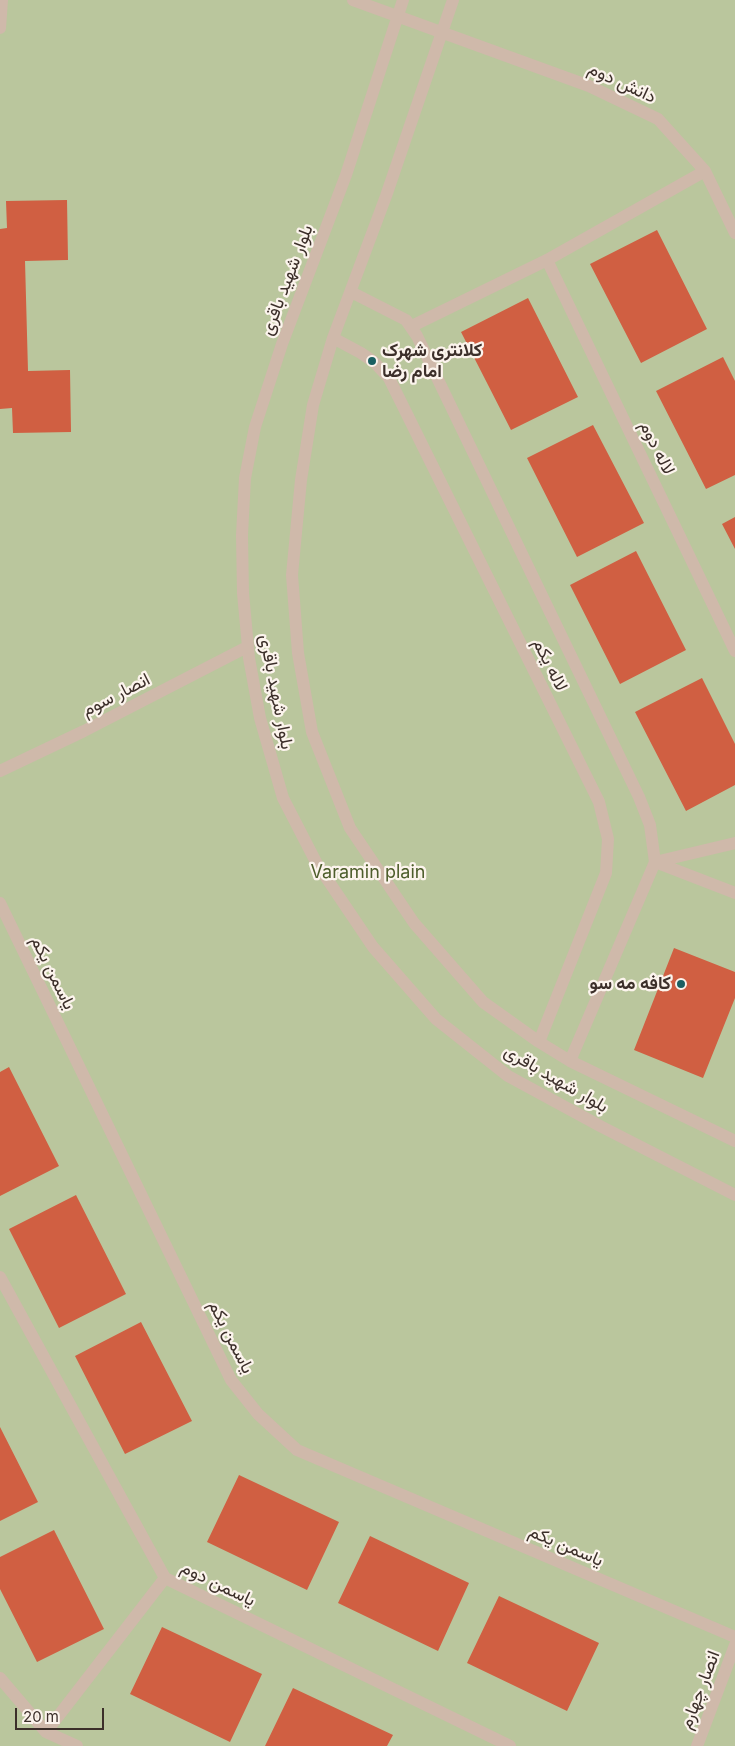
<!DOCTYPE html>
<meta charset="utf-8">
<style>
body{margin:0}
#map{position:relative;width:735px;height:1746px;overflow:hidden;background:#f5eae0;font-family:Inter,sans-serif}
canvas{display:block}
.scale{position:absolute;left:15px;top:1708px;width:89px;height:22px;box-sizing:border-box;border:2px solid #3c2f2a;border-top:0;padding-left:6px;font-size:15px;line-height:18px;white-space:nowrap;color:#3c2f2a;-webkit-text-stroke:4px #fcf4ed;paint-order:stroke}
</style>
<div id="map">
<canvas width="735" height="1746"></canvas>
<div class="scale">20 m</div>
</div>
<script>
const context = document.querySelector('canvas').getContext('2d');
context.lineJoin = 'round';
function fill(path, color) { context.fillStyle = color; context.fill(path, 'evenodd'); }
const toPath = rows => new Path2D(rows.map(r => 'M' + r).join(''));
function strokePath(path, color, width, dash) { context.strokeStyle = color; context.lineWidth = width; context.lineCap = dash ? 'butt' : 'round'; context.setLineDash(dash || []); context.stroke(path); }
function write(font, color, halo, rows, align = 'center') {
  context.font = font + ' Inter,Vazirmatn,sans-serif'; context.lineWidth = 4.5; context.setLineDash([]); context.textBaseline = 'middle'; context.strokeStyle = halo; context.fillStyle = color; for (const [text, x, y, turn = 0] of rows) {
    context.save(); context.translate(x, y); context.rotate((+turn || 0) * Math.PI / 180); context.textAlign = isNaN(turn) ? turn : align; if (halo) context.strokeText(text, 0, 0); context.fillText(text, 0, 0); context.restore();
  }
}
fill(toPath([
 [0,0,735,0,735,1746,0,1746]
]), '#bac69d');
fill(toPath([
 [67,200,68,260,25,261,28,371,70,370,71,432,13,433,12,408,0,409,0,229,7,228,6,201],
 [657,230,707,329,641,363,590,264],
 [528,298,578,397,511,430,461,332],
 [723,357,735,381,735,475,706,489,656,391],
 [593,425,644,523,577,557,527,458],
 [735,517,735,549,722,524],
 [636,551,686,650,620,684,570,585],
 [702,678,735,744,735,785,686,811,635,712],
 [674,948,735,972,735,998,703,1078,634,1050],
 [9,1067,59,1166,0,1196,0,1072],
 [76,1195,126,1294,59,1328,9,1229],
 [141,1322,192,1421,125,1454,75,1356],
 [0,1427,38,1502,0,1521],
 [239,1475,339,1522,307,1590,207,1542],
 [54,1530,104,1629,37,1662,0,1589,0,1557],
 [370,1536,469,1583,438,1651,338,1603],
 [499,1596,599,1643,567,1711,467,1663],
 [162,1627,262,1674,230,1742,130,1694],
 [293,1688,393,1735,387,1746,265,1746]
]), '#d05f42');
strokePath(toPath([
 [353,0,589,86,658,119,705,171,735,233],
 [403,0,346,175,282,344,255,427,245,478,242,535,243,593,249,658,260,718,283,798,317,864,373,947,436,1019,508,1076,602,1127,735,1195],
 [453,0,386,196,333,338,313,405,301,480,292,575,298,653,312,732,350,828,414,923,483,1002,539,1042,570,1061,735,1141],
 [0,28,2,0],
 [547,260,735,651],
 [351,292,406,320,417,336,639,797,650,825,655,862,570,1061],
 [412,326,547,260,705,171],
 [333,338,361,353,374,362,389,378,599,802,608,839,606,873,539,1042],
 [0,771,84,731,247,647],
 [655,862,735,893],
 [655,862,735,843],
 [0,903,231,1380,258,1414,297,1450,735,1637],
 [0,1277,165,1578,510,1746],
 [0,1678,46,1732,77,1746],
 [46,1732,165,1578],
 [697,1746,735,1645]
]), '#cfb9aa', 12);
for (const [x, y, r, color] of [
 [372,361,5,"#1b6062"],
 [681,984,5,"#1b6062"]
]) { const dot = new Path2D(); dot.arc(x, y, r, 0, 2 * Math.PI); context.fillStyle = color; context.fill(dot); strokePath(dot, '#fcf4ed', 2); }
write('18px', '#3c2f2a', '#fcf4ed', [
 ["دانش دوم",622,83,25],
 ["بلوار شهید باقری",287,280,-69],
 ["لاله دوم",657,448,64],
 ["لاله یکم",550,665,64],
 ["بلوار شهید باقری",276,692,79],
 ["انصار سوم",116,695,-27],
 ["یاسمن یکم",53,973,64],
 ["بلوار شهید باقری",556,1079,30],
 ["یاسمن یکم",231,1337,63],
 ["یاسمن یکم",566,1546,23],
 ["یاسمن دوم",218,1584,26],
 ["انصار چهارم",700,1690,-69]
]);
write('bold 18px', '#3c2f2a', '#fcf4ed', [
 ["کلانتری شهرک",382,351],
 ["امام رضا",382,372],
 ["کافه مه سو",671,984,"right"]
], 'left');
write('18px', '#4d5d2b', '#fcf4ed', [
 ["Varamin plain",368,873]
]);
</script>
